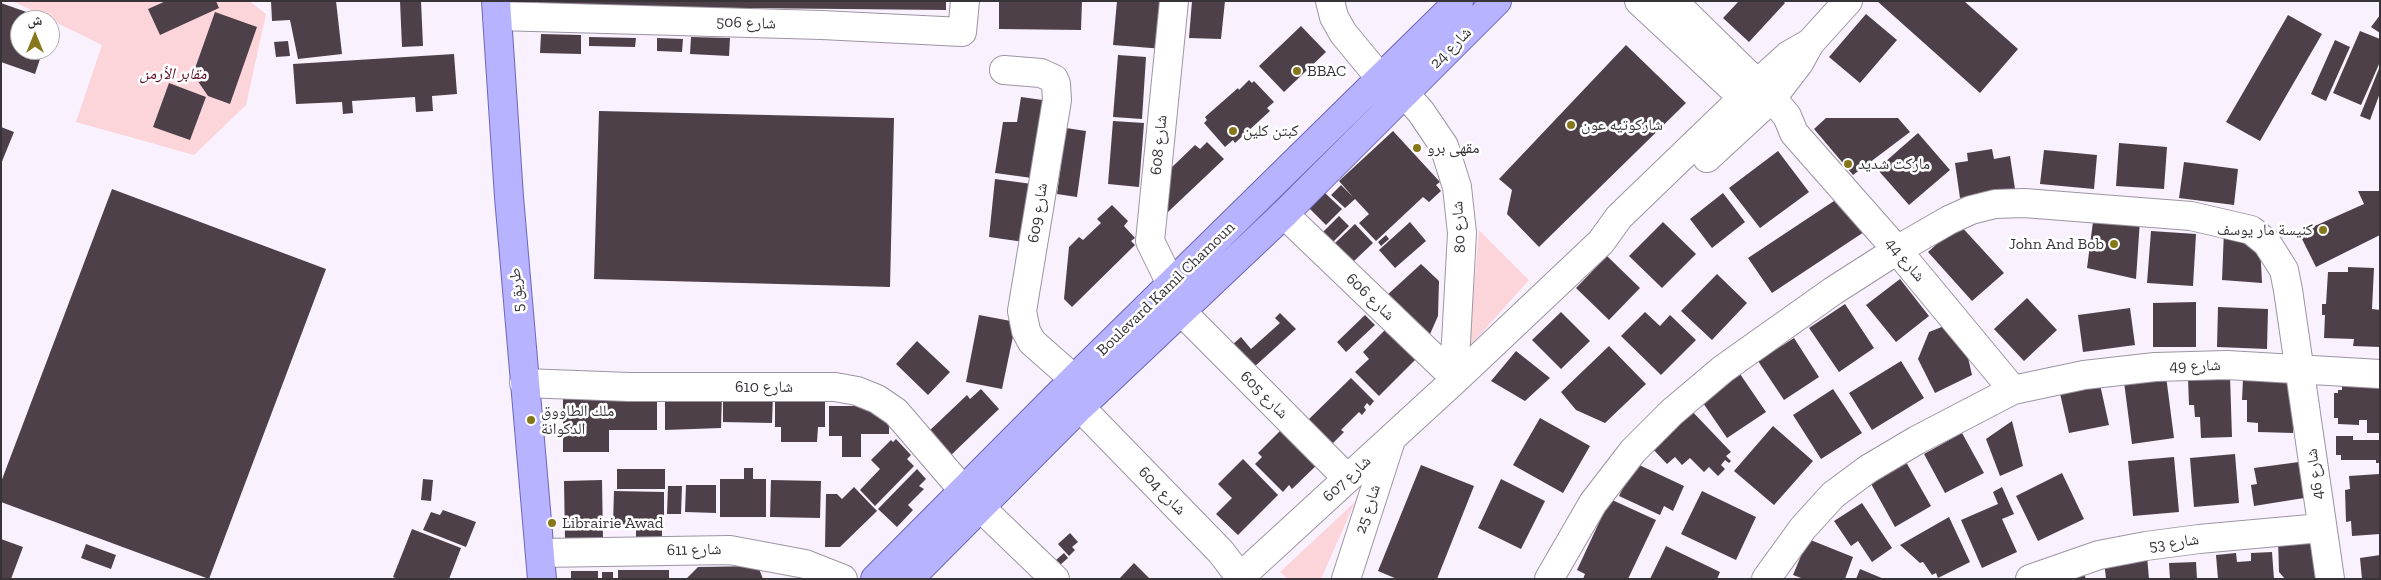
<!DOCTYPE html>
<meta charset="utf-8">
<style>
body{margin:0}
#map{position:relative;width:2381px;height:580px;overflow:hidden;background:#f9f1fe;font-family:"Zilla Slab","Noto Naskh Arabic",serif}
canvas{display:block}
.frame{position:absolute;inset:0;border:2px solid #373339;pointer-events:none}
.north{position:absolute;left:10px;top:10px;width:50px;height:50px;box-sizing:border-box;background:#fff;border:1px solid #afadb0;border-radius:50%;rotate:0deg;font-size:14px;font-weight:700;line-height:20px;text-align:center;color:#373339}
.north::after{content:'';display:block;margin:auto;width:18px;height:22px;background:#85771a;clip-path:polygon(50% 0,100% 100%,50% 72%,0 100%)}
</style>
<div id="map">
<canvas width="2381" height="580"></canvas>
<div class="frame"></div>
<div class="north">ش</div>
</div>
<script>
const context = document.querySelector('canvas').getContext('2d');
context.lineJoin = 'round';
function fill(path, color) { context.fillStyle = color; context.fill(path, 'evenodd'); }
const toPath = rows => new Path2D(rows.map(r => 'M' + r).join(''));
function strokePath(path, color, width, dash) { context.strokeStyle = color; context.lineWidth = width; context.lineCap = dash ? 'butt' : 'round'; context.setLineDash(dash || []); context.stroke(path); }
function write(font, color, halo, rows, align = 'center') {
  context.font = font + ' "Zilla Slab","Noto Naskh Arabic",serif'; context.lineWidth = 5; context.setLineDash([]); context.textBaseline = 'middle'; context.strokeStyle = halo; context.fillStyle = color; for (const [text, x, y, turn = 0] of rows) {
    context.save(); context.translate(x, y); context.rotate((+turn || 0) * Math.PI / 180); context.textAlign = isNaN(turn) ? turn : align; if (halo) context.strokeText(text, 0, 0); context.fillText(text, 0, 0); context.restore();
  }
}
fill(toPath([
 [13,1,249,1,266,14,246,105,194,155,76,122,102,45],
 [1479,230,1529,280,1469,347],
 [1355,502,1321,579,1288,579,1280,572]
]), '#fbd5d9');
fill(toPath([
 [166,1,216,1,219,8,160,35,148,9],
 [271,1,336,1,342,54,298,59,290,20,272,21],
 [400,1,421,1,423,46,402,47],
 [538,1,946,1,946,10,538,6],
 [999,1,1082,1,1081,30,999,29],
 [1117,1,1168,1,1164,49,1113,45],
 [1192,1,1225,1,1221,39,1189,38],
 [1739,1,1783,1,1785,3,1749,42,1723,18],
 [1877,1,1964,1,2018,49,1980,93],
 [1,3,49,20,20,20,20,50,43,50,35,74,1,62],
 [215,12,257,27,230,104,208,96,193,74],
 [1866,14,1897,40,1860,83,1829,57],
 [2288,15,2322,34,2260,141,2226,122],
 [2380,15,2380,33,2371,27],
 [1301,26,1326,52,1284,92,1259,66],
 [2360,31,2380,39,2380,62,2361,105,2333,93],
 [541,34,581,35,581,54,540,53],
 [589,37,636,38,635,47,589,46],
 [691,37,730,38,729,56,690,54],
 [657,38,683,39,682,52,657,51],
 [2335,40,2350,47,2326,101,2311,94],
 [288,41,290,56,276,57,274,42],
 [1626,45,1686,103,1539,247,1507,214,1512,190,1499,179],
 [454,54,457,94,432,96,433,111,416,112,415,97,352,101,353,113,343,114,342,102,296,104,293,64],
 [1118,55,1146,57,1142,119,1113,117],
 [2380,66,2380,93,2370,120,2360,116],
 [1249,80,1252,83,1254,81,1274,102,1267,108,1270,111,1235,143,1233,140,1225,147,1204,123,1207,120,1205,117,1238,88,1239,90],
 [169,83,206,97,190,140,153,127],
 [1021,97,1050,101,1032,178,995,173,1003,122,1017,122],
 [599,111,894,118,890,287,594,279],
 [1826,118,1898,118,1910,132,1853,175,1814,129],
 [1113,121,1144,123,1139,187,1108,184],
 [1,127,14,132,1,164],
 [1066,128,1086,131,1077,197,1057,194],
 [1393,131,1440,182,1436,185,1441,191,1429,202,1423,197,1376,241,1359,223,1369,214,1355,199,1345,208,1331,195,1341,185,1353,197,1339,181],
 [1918,133,1950,170,1909,205,1877,169],
 [1207,142,1224,159,1168,212,1166,210,1170,169,1195,145,1200,149],
 [2119,143,2167,147,2164,189,2116,186],
 [1992,149,1994,159,2010,156,2015,189,1960,198,1955,163,1968,161,1967,153],
 [2044,150,2097,155,2094,189,2040,184],
 [1778,151,1809,192,1760,228,1729,188],
 [2184,162,2238,169,2234,205,2179,198],
 [995,179,1032,184,1024,242,989,237],
 [112,189,326,269,209,579,1,502,1,482],
 [2358,191,2380,191,2380,235,2316,267,2299,233,2364,204],
 [1325,193,1342,209,1326,225,1309,208],
 [1723,193,1745,222,1712,248,1690,219],
 [1840,197,1864,232,1772,293,1748,258],
 [1112,205,1128,221,1124,226,1135,238,1131,241,1135,245,1072,307,1064,299,1069,247,1079,237,1083,240,1101,223,1097,219],
 [2094,214,2140,220,2136,279,2087,268],
 [1339,216,1349,226,1332,243,1322,233],
 [1410,222,1426,241,1395,268,1379,250],
 [1663,222,1696,254,1662,288,1629,256],
 [1355,224,1373,243,1353,262,1335,243],
 [1959,224,2004,273,1972,301,1928,252],
 [2224,230,2260,244,2262,283,2222,280],
 [2151,231,2196,234,2193,286,2147,283],
 [1386,235,1389,239,1381,246,1378,242],
 [1607,256,1640,288,1609,320,1576,288],
 [1421,264,1439,281,1438,316,1427,341,1386,296],
 [2348,267,2374,268,2372,309,2380,310,2380,347,2353,346,2354,339,2324,338,2325,315,2322,315,2322,304,2326,304,2328,272,2348,272],
 [1717,274,1747,303,1712,340,1681,311],
 [1900,279,1929,316,1896,342,1866,305],
 [2027,298,2057,330,2024,361,1994,329],
 [2196,302,2196,347,2153,347,2153,303],
 [1845,304,1874,348,1839,372,1809,328],
 [2218,307,2268,309,2267,349,2217,347],
 [2130,308,2135,345,2083,352,2078,315],
 [1561,312,1590,341,1561,369,1532,340],
 [1645,312,1660,326,1670,315,1696,340,1661,375,1621,336],
 [1280,313,1296,329,1253,368,1232,345,1241,337,1251,349,1280,323,1275,318],
 [979,315,1016,322,1002,389,966,382],
 [1365,315,1375,325,1346,352,1337,342],
 [1952,323,1964,340,1972,375,1935,393,1918,359,1929,332],
 [1390,325,1420,355,1379,396,1355,372,1369,359,1363,352],
 [1794,338,1819,377,1784,400,1758,361],
 [917,341,950,372,928,395,896,364],
 [1609,346,1646,384,1605,423,1576,410,1561,392],
 [1516,351,1550,378,1525,401,1491,381],
 [1901,361,1924,398,1872,430,1849,393],
 [1738,371,1766,412,1727,438,1699,397],
 [2166,376,2174,438,2132,444,2124,382],
 [2230,376,2232,437,2201,438,2200,417,2195,417,2194,405,2189,405,2188,378],
 [1351,378,1374,401,1370,406,1367,403,1364,407,1366,410,1362,415,1359,412,1341,430,1344,432,1332,444,1308,420],
 [2243,379,2293,379,2293,433,2258,432,2258,423,2247,422,2247,400,2242,400],
 [2099,380,2109,425,2069,433,2059,389],
 [2342,385,2380,386,2380,433,2367,433,2367,420,2359,420,2359,425,2338,424,2338,418,2334,418,2334,393,2338,393,2338,390,2342,390],
 [981,389,999,409,950,456,927,433,967,395,970,399],
 [1833,389,1862,433,1821,459,1793,415],
 [563,392,657,392,657,430,609,430,609,452,563,452],
 [665,393,722,394,721,428,665,430],
 [723,394,773,395,772,423,723,422],
 [781,396,825,400,825,427,818,427,817,442,781,442,781,427,775,427,775,401,781,401],
 [829,406,883,406,889,415,889,434,861,434,861,457,842,457,842,436,829,436],
 [1688,407,1731,452,1726,456,1731,461,1729,463,1725,460,1721,465,1725,469,1718,476,1709,467,1704,472,1690,458,1682,465,1675,457,1667,464,1650,446],
 [1540,418,1590,446,1563,493,1513,465],
 [2012,421,2023,466,2000,476,1986,439],
 [1287,424,1323,459,1292,489,1289,485,1283,492,1255,464,1262,457,1258,453],
 [1773,426,1813,461,1774,505,1734,471],
 [1962,433,1984,473,1945,493,1924,454],
 [2336,436,2353,436,2353,440,2380,440,2380,463,2376,463,2376,460,2341,460,2341,455,2336,455],
 [896,439,911,455,907,459,914,466,875,506,860,490,880,469,871,460,891,440,893,442],
 [2235,454,2239,503,2194,507,2190,458],
 [2174,457,2179,512,2133,516,2128,461],
 [1243,459,1278,495,1238,535,1216,514,1232,498,1218,484],
 [1906,462,1931,506,1895,527,1870,482],
 [2299,462,2304,498,2254,506,2251,485,2257,484,2254,468],
 [1635,463,1684,486,1673,511,1664,506,1660,515,1619,496],
 [1421,465,1474,486,1437,579,1397,579,1378,571],
 [744,468,753,468,753,479,766,479,766,517,720,517,720,479,744,479],
 [617,469,665,469,665,489,617,489],
 [917,469,926,479,919,486,924,489,908,505,913,510,897,527,878,509],
 [2062,473,2084,519,2038,541,2016,496],
 [2379,474,2380,534,2352,536,2351,521,2346,522,2345,490,2350,489,2349,476],
 [423,479,433,480,431,501,421,500],
 [1501,479,1545,501,1521,549,1478,528],
 [602,480,603,539,565,540,564,481],
 [771,480,821,481,820,518,770,517],
 [686,485,716,485,716,513,685,512],
 [668,486,682,486,681,514,667,514],
 [854,487,877,511,840,547,825,547,826,494,837,494,842,499],
 [2002,487,2014,514,2002,519,2017,552,1982,568,1961,520,1998,504,1993,492],
 [614,491,664,492,664,525,613,524],
 [1702,491,1756,517,1736,560,1681,534],
 [1610,499,1656,520,1628,579,1583,579,1585,574,1577,570],
 [1862,503,1892,548,1872,562,1858,541,1851,546,1834,521],
 [443,510,476,522,466,547,423,530,431,512,440,515],
 [1949,517,1970,562,1938,578,1936,573,1932,575,1923,562,1920,563,1900,545],
 [636,527,662,527,662,541,636,541],
 [412,529,461,548,449,579,398,579,393,577],
 [1070,533,1078,542,1072,547,1075,550,1069,556,1058,544],
 [2309,536,2317,544,2320,579,2285,579,2279,572,2278,539],
 [1,539,23,547,11,579,1,579],
 [1808,539,1853,557,1845,579,1804,579,1793,575],
 [86,544,116,555,111,569,81,558],
 [1666,546,1720,572,1717,579,1650,579],
 [2272,552,2274,579,2218,579,2216,555,2236,553,2237,562,2251,561,2251,553],
 [1064,553,1068,558,1060,565,1056,560],
 [2380,555,2380,579,2362,579,2360,558],
 [2147,556,2149,579,2106,579,2104,560],
 [2196,562,2197,579,2170,579,2169,563],
 [1134,563,1150,579,1119,579],
 [758,566,763,579,686,579,698,567],
 [2081,567,2086,579,2059,579],
 [1860,569,1884,579,1856,579],
 [618,570,669,570,669,579,618,579],
 [571,571,598,571,598,579,571,579],
 [602,572,613,572,613,578,602,579]
]), '#4e4049');
const minor = toPath([
 [1330,1,1334,17,1343,33,1381,79],
 [1639,1,1756,110],
 [1673,1,1772,98,1787,116,1794,133,1897,250,2013,390],
 [497,16,822,25,962,32,965,1],
 [1004,70,1041,73,1054,79,1056,84,1057,100,1022,311,1026,331,1032,342,1074,379],
 [1405,94,1421,112,1444,146,1457,187,1462,233,1456,342,1452,375],
 [1707,158,1772,98,1799,63,1810,43,1848,1],
 [1284,214,1456,379],
 [1171,284,1150,241,1174,1],
 [1182,312,1347,478],
 [524,383,629,387,835,387,857,391,877,399,896,412,963,490],
 [1080,407,1221,552,1240,577],
 [980,507,1055,579],
 [540,553,730,550,805,564,843,579],
 [1238,579,1456,379,1601,242,1619,217,1758,83,1789,55,1810,43],
 [1346,579,1391,440],
 [1549,579,1593,503,1633,451,1672,412,1723,369,1833,291,1897,250,1949,220,1971,210,1995,204,2024,203,2191,216,2251,230,2267,243,2284,270,2288,290,2330,579],
 [1766,579,1803,528,1833,495,1868,469,1917,440,2013,390,2084,375,2155,367,2227,365,2380,374],
 [2030,579,2099,555,2146,546,2199,539,2321,528]
]);
const major = toPath([
 [496,1,509,197,542,579],
 [875,579,1074,379,1459,1],
 [909,579,1080,407,1284,214,1497,1]
]);
strokePath(minor, '#9d94a3', 30);
strokePath(major, '#6b66b8', 30);
strokePath(minor, '#fff', 28);
strokePath(major, '#b7b3fe', 28);
for (const [x, y, r, color] of [
 [1297,71,5,"#85771a"],
 [1571,125,5,"#85771a"],
 [1233,131,5,"#85771a"],
 [1417,148,5,"#85771a"],
 [1848,164,5,"#85771a"],
 [2323,230,5,"#85771a"],
 [2114,244,5,"#85771a"],
 [531,420,5,"#85771a"],
 [552,523,5,"#85771a"]
]) { const dot = new Path2D(); dot.arc(x, y, r, 0, 2 * Math.PI); context.fillStyle = color; context.fill(dot); strokePath(dot, '#fff', 2); }
write('16px', '#373339', '#fff', [
 ["شارع 506",746,23,2],
 ["شارع 24",1451,48,-45],
 ["شارع 608",1159,145,-84],
 ["شارع 609",1038,213,-81],
 ["شارع 80",1459,227,-93],
 ["شارع 44",1905,260,50],
 ["Boulevard Kamil Chamoun",1166,289,-44],
 ["طريق 5",517,290,-95],
 ["شارع 606",1370,297,44],
 ["شارع 49",2195,366,-1],
 ["شارع 610",764,387],
 ["شارع 605",1264,395,45],
 ["شارع 46",2315,474,-97],
 ["شارع 607",1347,479,-43],
 ["شارع 604",1162,491,46],
 ["شارع 25",1368,509,-72],
 ["شارع 53",2174,543,-8],
 ["شارع 611",694,550,-1]
]);
write('16px', '#373339', '#fff', [
 ["BBAC",1307,71],
 ["شاركوتيه عون",1581,125],
 ["كبتن كلين",1243,131],
 ["مقهى برو",1427,148],
 ["ماركت شديد",1858,164],
 ["كنيسة مار يوسف",2313,230,"right"],
 ["John And Bob",2104,244,"right"],
 ["ملك الطاووق",541,411],
 ["الدكوانة",541,429],
 ["Librairie Awad",562,523]
], 'left');
write('italic 16px', '#601226', '#fff', [
 ["مقابر الأرمن",173,74]
]);
</script>
